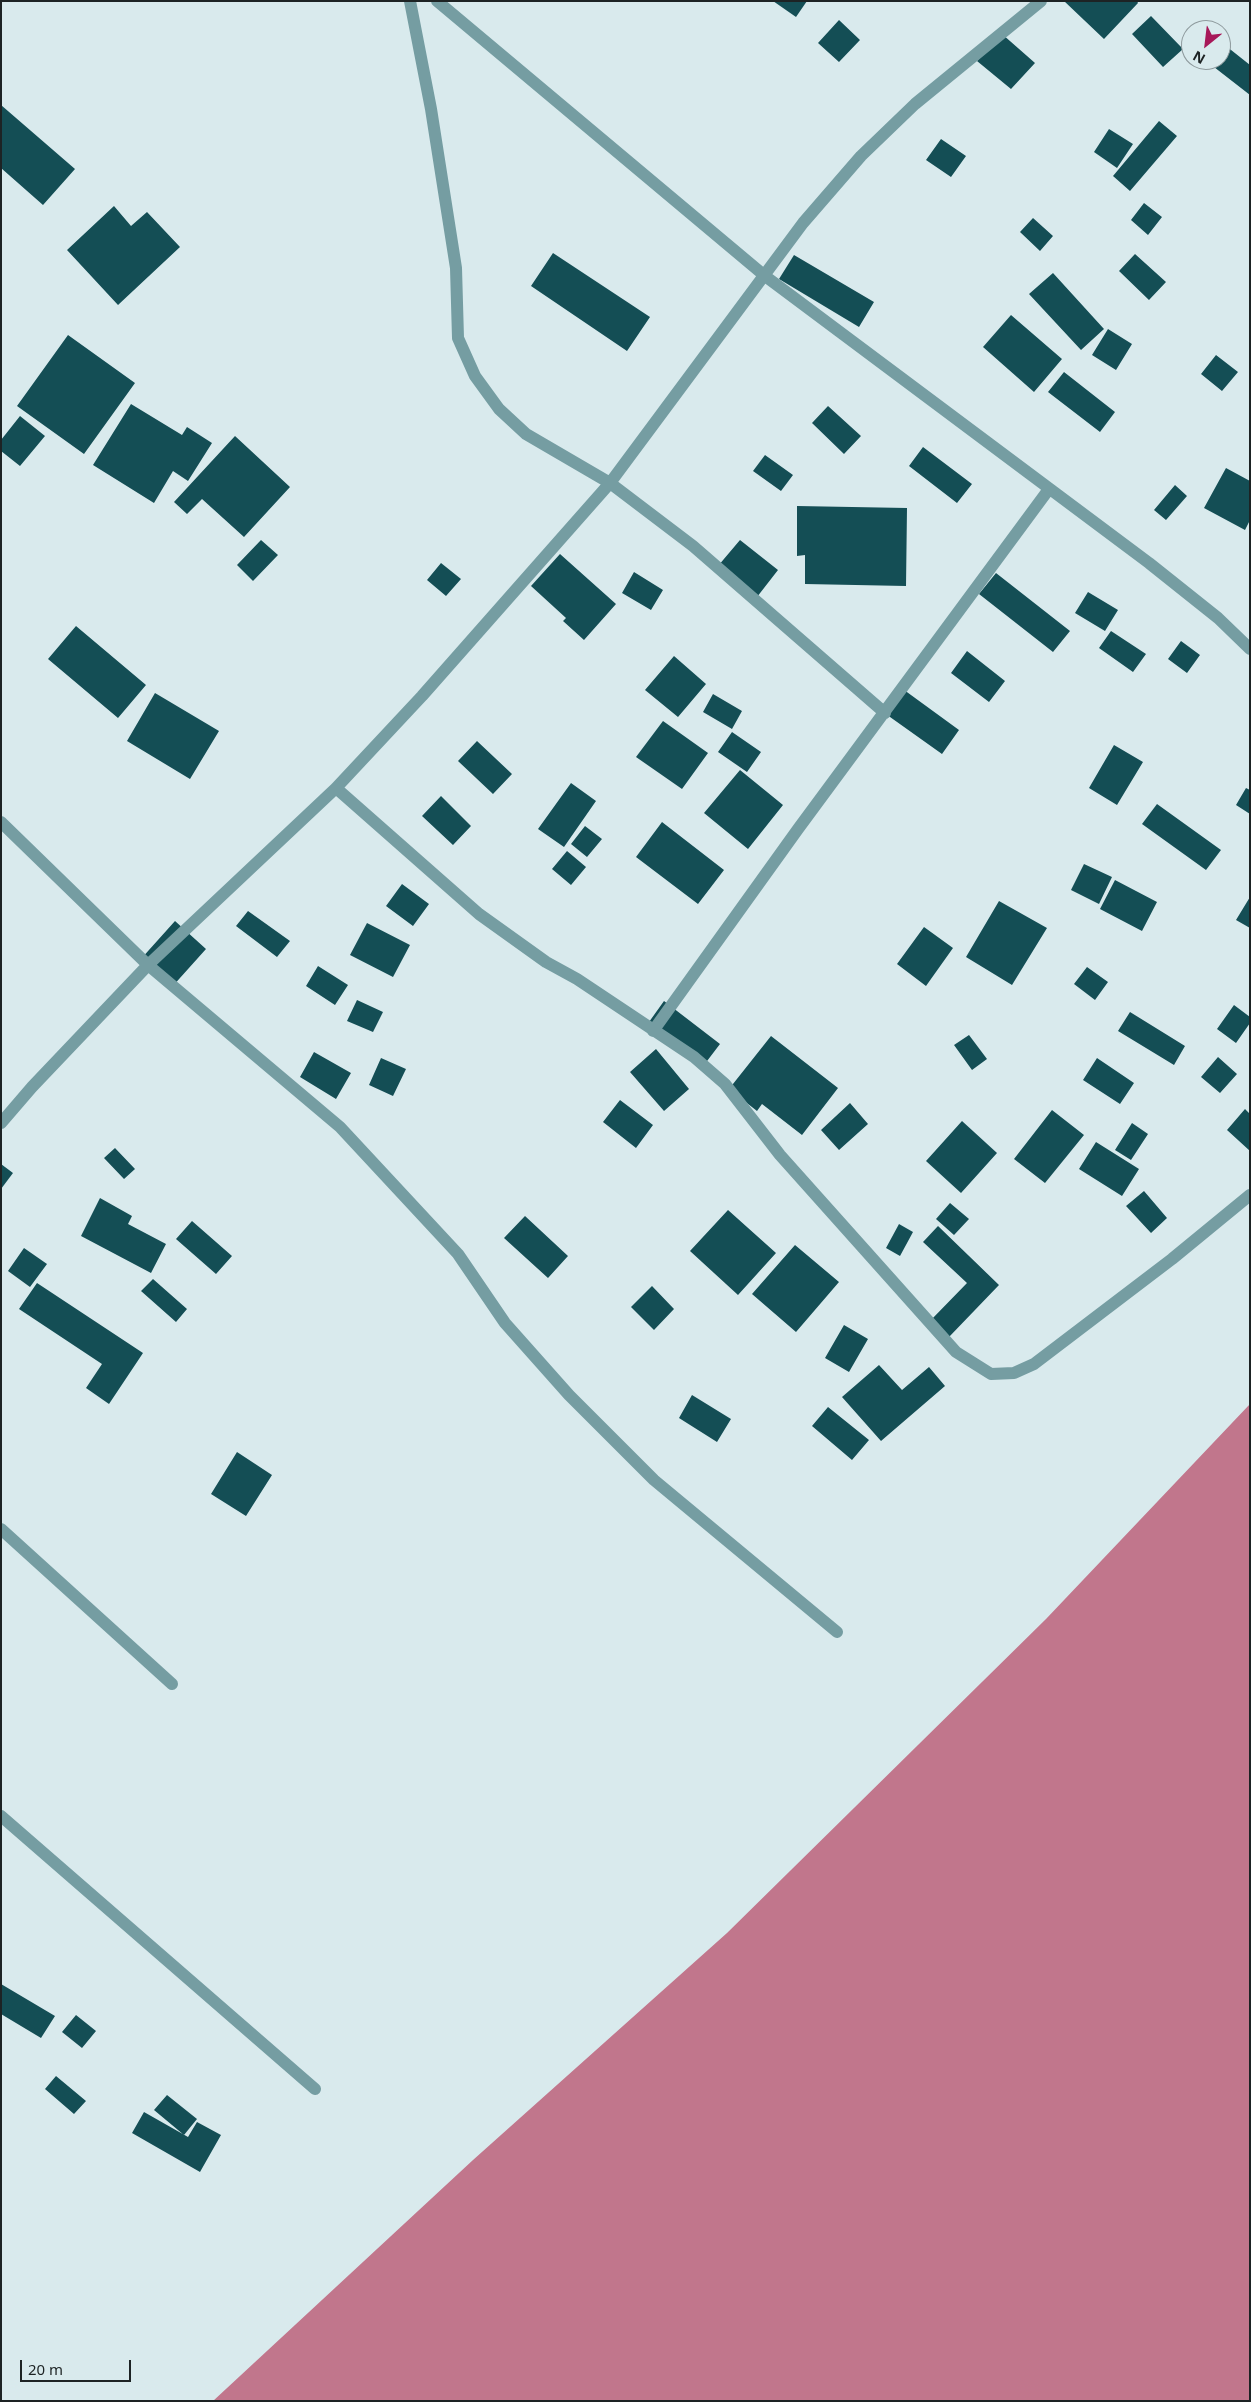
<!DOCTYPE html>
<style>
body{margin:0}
#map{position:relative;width:1251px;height:2402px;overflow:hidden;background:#d9eaed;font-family:"Noto Sans",sans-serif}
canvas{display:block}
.frame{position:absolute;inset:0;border:2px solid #1d2324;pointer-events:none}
.north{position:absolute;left:1181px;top:20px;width:50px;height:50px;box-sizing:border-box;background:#d9eaed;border:1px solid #8e9a9d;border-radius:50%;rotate:209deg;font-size:14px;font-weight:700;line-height:20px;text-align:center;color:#1d2324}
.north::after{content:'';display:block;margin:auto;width:18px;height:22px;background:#a71859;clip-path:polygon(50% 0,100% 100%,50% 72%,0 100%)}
.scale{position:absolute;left:20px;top:2360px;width:111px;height:22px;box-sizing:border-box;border:2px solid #1d2324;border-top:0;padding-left:6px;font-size:15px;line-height:18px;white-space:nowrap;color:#1d2324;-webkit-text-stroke:4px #d9eaed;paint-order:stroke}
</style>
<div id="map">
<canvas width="1251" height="2402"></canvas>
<div class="frame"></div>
<div class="north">N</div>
<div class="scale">20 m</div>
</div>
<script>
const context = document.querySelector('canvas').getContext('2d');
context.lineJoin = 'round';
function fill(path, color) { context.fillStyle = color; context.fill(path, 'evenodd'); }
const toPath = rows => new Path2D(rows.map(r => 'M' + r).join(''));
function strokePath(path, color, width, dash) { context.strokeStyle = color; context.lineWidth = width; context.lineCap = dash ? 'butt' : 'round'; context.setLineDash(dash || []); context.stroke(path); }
fill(toPath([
 [1250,1404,1250,2401,213,2401,473,2160,727,1933,1046,1619]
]), '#c1768c');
fill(toPath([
 [773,1,807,1,796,17],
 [1064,1,1137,1,1138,3,1104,39],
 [1151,16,1183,49,1163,67,1132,34],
 [839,20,860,40,839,62,818,43],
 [1002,34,1035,63,1011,89,977,61],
 [1221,42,1250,65,1250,95,1205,60,1221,60],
 [1,105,75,169,43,205,1,168],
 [1159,121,1177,136,1130,191,1113,176],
 [1109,129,1133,144,1117,168,1094,152],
 [941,139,966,156,951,177,926,160],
 [1144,203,1162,217,1148,235,1131,220],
 [114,206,131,226,147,212,180,247,118,305,67,250],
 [1033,218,1053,236,1040,251,1020,232],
 [553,253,650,317,627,351,531,286],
 [1135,254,1166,282,1149,300,1119,271],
 [794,255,874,302,859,327,779,279],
 [1053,273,1104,329,1081,350,1029,294],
 [1011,315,1062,359,1034,392,983,347],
 [1108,329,1132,344,1116,370,1092,355],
 [68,335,135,383,84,454,17,406],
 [1216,355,1238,372,1222,391,1201,374],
 [1064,372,1115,412,1100,432,1048,392],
 [131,404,182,435,187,427,212,443,188,481,173,471,154,503,93,465],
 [828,406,861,436,844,454,812,423],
 [20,416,45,436,20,466,1,451,1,440],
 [235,436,290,487,244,537,202,499,187,514,174,502],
 [923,447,972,484,957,503,909,466],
 [765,455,793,475,781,491,753,471],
 [1226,468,1250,481,1250,520,1245,530,1204,508],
 [1175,485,1187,496,1166,520,1154,510],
 [797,506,907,508,906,586,805,584,805,555,797,556],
 [261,540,278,555,253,581,237,565],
 [740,540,778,570,757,597,718,566],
 [560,554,616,604,584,640,563,621,566,618,531,586],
 [441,563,461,579,446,596,427,580],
 [634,572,663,590,651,610,622,593],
 [996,573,1070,631,1053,652,979,594],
 [1088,592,1118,610,1105,631,1075,613],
 [76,626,146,685,118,718,48,659],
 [1111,631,1146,654,1133,672,1099,648],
 [1181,641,1200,655,1187,673,1168,659],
 [967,651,1005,681,989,702,951,673],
 [674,656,706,684,678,717,645,690],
 [900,687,959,730,942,754,883,712],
 [155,693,219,731,190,779,127,741],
 [713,694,742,711,732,729,703,712],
 [663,721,708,753,682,789,636,757],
 [732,732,761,752,747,772,718,752],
 [477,741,512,774,493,794,458,761],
 [1114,745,1143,762,1117,805,1089,788],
 [740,770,783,805,748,849,704,813],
 [571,783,596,801,564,847,538,829],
 [1246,788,1250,790,1250,814,1236,805],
 [441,796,471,826,453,845,422,816],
 [1157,804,1221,850,1206,870,1142,824],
 [662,822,724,870,698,904,636,857],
 [585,826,602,839,587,857,571,844],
 [567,851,586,867,571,885,552,869],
 [1084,864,1112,877,1099,904,1071,890],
 [1115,880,1157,902,1142,931,1100,909],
 [402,884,429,904,413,926,386,906],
 [1250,897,1250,928,1236,920],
 [999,901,1047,928,1012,985,966,957],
 [248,911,290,941,277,957,236,926],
 [175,921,206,949,171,988,140,960],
 [367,923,410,945,393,977,350,955],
 [924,927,953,948,926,986,897,964],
 [318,966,348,985,335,1005,306,986],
 [1087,967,1108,982,1095,1000,1074,984],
 [357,1000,383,1012,373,1032,347,1021],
 [664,1001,720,1044,704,1065,649,1022],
 [1234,1005,1250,1017,1250,1023,1236,1043,1217,1029],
 [1130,1012,1185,1046,1174,1065,1118,1031],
 [969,1035,987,1059,972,1070,954,1045],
 [771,1036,838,1088,802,1135,762,1104,757,1111,729,1089],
 [656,1049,689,1089,664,1111,630,1072],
 [314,1052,351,1073,336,1099,300,1077],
 [1218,1057,1237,1074,1220,1093,1201,1077],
 [381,1058,406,1069,393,1096,369,1085],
 [1097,1058,1134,1083,1120,1104,1083,1080],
 [620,1100,653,1125,636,1148,603,1122],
 [850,1103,868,1124,839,1150,821,1130],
 [1245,1109,1250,1114,1250,1151,1227,1130],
 [1052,1110,1084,1135,1045,1183,1014,1159],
 [962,1121,997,1153,961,1193,926,1161],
 [1132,1123,1148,1134,1131,1160,1115,1150],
 [1096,1142,1139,1169,1122,1196,1079,1169],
 [115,1148,135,1169,124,1179,104,1158],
 [1,1164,13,1173,1,1189],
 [1144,1191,1167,1218,1151,1233,1126,1206],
 [100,1198,132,1216,128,1224,166,1244,151,1273,81,1236],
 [950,1203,969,1219,954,1235,936,1219],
 [728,1210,776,1253,738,1295,690,1251],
 [525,1216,568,1256,548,1278,504,1238],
 [192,1221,232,1256,216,1274,176,1239],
 [899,1224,913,1232,900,1256,886,1248],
 [938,1226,999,1285,949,1337,931,1320,967,1283,923,1242],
 [795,1245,839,1282,796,1332,752,1294],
 [24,1248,47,1264,30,1287,8,1271],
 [153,1279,187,1309,176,1322,141,1291],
 [37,1283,143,1353,109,1404,86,1388,102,1364,19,1309],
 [652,1286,674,1309,654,1330,631,1307],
 [844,1325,868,1339,849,1372,825,1358],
 [879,1365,902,1390,929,1367,945,1386,881,1441,842,1397],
 [692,1395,731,1419,717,1442,679,1418],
 [828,1407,869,1440,852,1460,812,1426],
 [237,1452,272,1475,246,1516,211,1494],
 [1,1984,55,2016,41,2038,1,2014],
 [76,2015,96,2031,82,2048,62,2032],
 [56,2076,86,2101,74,2114,45,2089],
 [167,2095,197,2119,184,2135,154,2110],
 [144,2112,188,2137,197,2122,221,2135,200,2172,132,2133]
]), '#144e55');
strokePath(toPath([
 [410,1,431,109,456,268,458,338,475,376,499,409,526,434,610,483,693,546,885,713],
 [437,1,765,276,1149,563,1218,618,1250,649],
 [336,788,479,914,546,962,577,979,694,1057,725,1084,780,1155,956,1352,991,1374,1014,1373,1034,1364,1172,1259,1250,1195],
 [1,822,148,965,340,1127,458,1254,505,1323,569,1395,654,1480,837,1632],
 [653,1031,798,829,1049,489],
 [1,1123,32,1087,148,965,336,788,422,696,610,483,803,223,861,156,915,104,1041,1],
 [1,1529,172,1684],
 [1,1816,315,2089]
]), '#759da2', 12);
</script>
